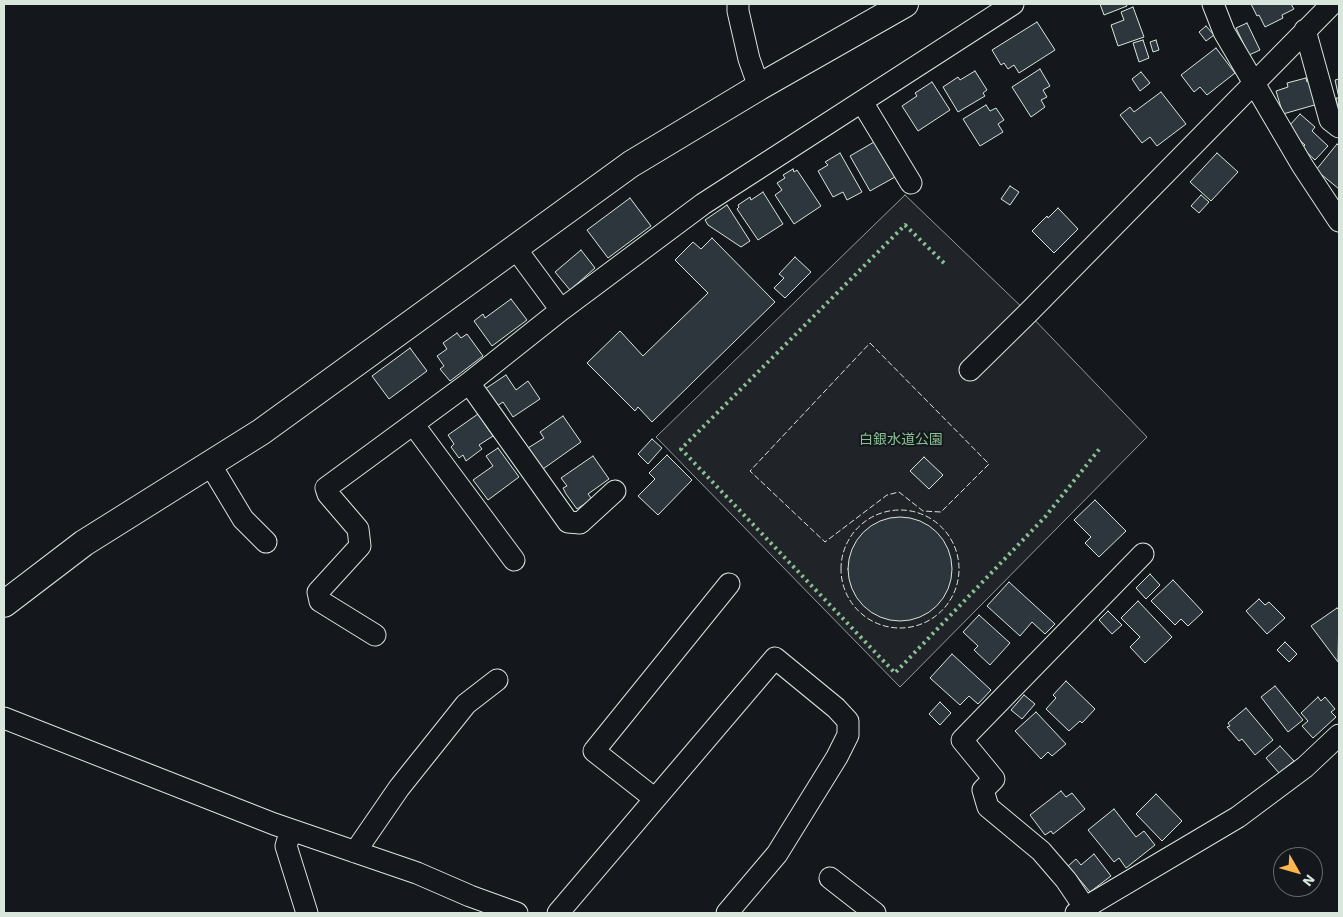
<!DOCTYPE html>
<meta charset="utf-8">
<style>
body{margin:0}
#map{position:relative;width:1343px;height:917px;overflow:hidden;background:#14181c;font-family:"Work Sans",sans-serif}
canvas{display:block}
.frame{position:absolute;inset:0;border:5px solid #d8e6dc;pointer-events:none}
.north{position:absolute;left:1273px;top:847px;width:50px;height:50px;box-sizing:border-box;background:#14181c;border:1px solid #626a69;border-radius:50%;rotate:128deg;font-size:14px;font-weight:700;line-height:20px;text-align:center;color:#d8e6dc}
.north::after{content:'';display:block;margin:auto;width:18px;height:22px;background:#ffb74d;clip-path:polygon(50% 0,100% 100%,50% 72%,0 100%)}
</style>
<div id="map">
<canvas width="1343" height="917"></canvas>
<div class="frame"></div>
<div class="north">N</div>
</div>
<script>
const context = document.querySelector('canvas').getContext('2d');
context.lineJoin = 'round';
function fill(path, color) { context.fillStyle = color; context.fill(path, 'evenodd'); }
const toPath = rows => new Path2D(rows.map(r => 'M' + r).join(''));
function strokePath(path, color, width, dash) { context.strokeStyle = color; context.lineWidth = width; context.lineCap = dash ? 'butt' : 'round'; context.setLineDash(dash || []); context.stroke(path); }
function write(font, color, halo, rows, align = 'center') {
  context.font = font + ' "Work Sans","Noto Sans JP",sans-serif'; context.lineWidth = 4; context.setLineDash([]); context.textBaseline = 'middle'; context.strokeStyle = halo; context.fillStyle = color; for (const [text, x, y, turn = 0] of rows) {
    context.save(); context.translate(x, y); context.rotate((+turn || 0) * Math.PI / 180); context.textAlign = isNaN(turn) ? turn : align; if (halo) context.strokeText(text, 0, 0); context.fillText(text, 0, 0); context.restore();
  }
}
const green = toPath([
 [905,195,1028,313,1147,437,900,687,656,437,905,195]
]);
fill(green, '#202428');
strokePath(green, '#939e99', 1);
const building = toPath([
 [1100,4,1126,4,1127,6,1104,15,1100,4],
 [1251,4,1291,4,1294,9,1282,15,1283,18,1265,27,1259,15,1257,16,1251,4],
 [1133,7,1144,37,1118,46,1111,25,1124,20,1121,12,1133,7],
 [1037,22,1055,50,1019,73,1014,65,1008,69,1004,63,1001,65,992,50,1037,22],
 [1247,23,1260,50,1249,55,1236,28,1247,23],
 [1206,26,1214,35,1206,41,1199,32,1206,26],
 [1143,40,1149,58,1139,62,1133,43,1143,40],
 [1156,40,1159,50,1153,52,1150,42,1156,40],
 [1216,48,1235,73,1207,95,1200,87,1194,92,1181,75,1216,48],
 [1040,69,1050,86,1043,90,1047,97,1041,100,1045,107,1031,117,1012,87,1040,69],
 [975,71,987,90,983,93,985,96,958,112,943,87,958,77,960,80,975,71],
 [1141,72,1150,83,1140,91,1132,79,1141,72],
 [1306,78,1307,82,1311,80,1318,104,1283,114,1276,91,1288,87,1287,83,1306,78],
 [1339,79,1339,115,1336,98,1339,98,1335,80,1339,79],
 [932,82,950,110,918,131,902,106,917,96,915,93,932,82],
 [1161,92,1186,124,1157,146,1150,137,1142,143,1120,115,1130,107,1134,112,1161,92],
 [986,105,990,111,996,108,1004,120,998,124,1003,132,980,146,963,119,986,105],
 [1300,114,1315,127,1312,131,1328,146,1315,160,1302,148,1305,145,1294,135,1296,133,1289,126,1300,114],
 [874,142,895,177,870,191,850,156,874,142],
 [1337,144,1339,146,1339,189,1316,170,1337,144],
 [840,153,862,192,847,200,843,192,833,197,818,171,828,165,825,162,840,153],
 [1217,153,1238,172,1211,201,1190,182,1217,153],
 [793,169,794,172,797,170,821,206,794,224,775,195,782,190,777,183,785,178,783,175,793,169],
 [1010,186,1019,192,1010,205,1001,199,1010,186],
 [763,192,783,224,758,240,737,209,739,207,738,205,750,197,751,200,763,192],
 [1201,195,1209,202,1199,213,1191,206,1201,195],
 [630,198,651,226,608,258,587,230,630,198],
 [727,205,750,241,741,247,708,225,705,220,727,205],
 [1058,208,1078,229,1054,253,1032,231,1047,216,1048,218,1058,208],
 [712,238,775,302,652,422,638,407,635,411,587,363,620,331,643,356,708,293,675,260,693,242,701,249,712,238],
 [581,250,595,268,570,290,555,272,581,250],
 [795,257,811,272,785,298,774,288,784,278,779,274,795,257],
 [511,299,527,320,492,346,474,321,483,314,485,318,511,299],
 [457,333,461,338,467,334,483,356,450,381,440,369,444,366,437,356,447,349,443,343,457,333],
 [410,348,427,371,389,399,372,376,410,348],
 [506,375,516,390,528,381,540,399,513,417,503,402,497,406,485,389,506,375],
 [478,414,493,436,479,445,482,449,466,461,463,455,459,458,451,447,454,444,448,435,478,414],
 [563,416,581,442,543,469,528,448,544,438,540,432,563,416],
 [652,439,662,448,648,464,638,454,652,439],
 [498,448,519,477,488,500,473,480,493,466,486,456,498,448],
 [667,455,692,480,658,515,638,496,655,479,649,473,667,455],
 [593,456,609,479,588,494,592,499,577,509,566,494,563,488,567,486,561,478,593,456],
 [924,457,943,475,929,489,910,471,924,457],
 [1095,500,1126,531,1099,557,1085,543,1091,537,1074,520,1095,500],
 '848 569a52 52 0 1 1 104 0a52 52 0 1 1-104 0Z',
 [1150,574,1160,585,1146,599,1136,588,1150,574],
 [1173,580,1203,612,1188,626,1181,619,1175,625,1151,601,1173,580],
 [1009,582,1055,624,1045,634,1032,622,1020,636,987,606,1009,582],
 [1259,599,1265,605,1269,602,1285,618,1267,634,1246,611,1259,599],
 [1138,601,1172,637,1145,663,1130,647,1140,637,1121,618,1138,601],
 [1337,608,1339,610,1338,662,1311,626,1337,608],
 [1108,611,1122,625,1112,634,1099,620,1108,611],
 [979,615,1010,643,990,665,974,650,978,646,963,632,979,615],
 [1285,642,1297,654,1289,662,1277,650,1285,642],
 [952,654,991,690,978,704,969,696,960,705,930,678,952,654],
 [1066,681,1095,709,1082,723,1080,721,1069,731,1046,709,1056,698,1053,695,1066,681],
 [1275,686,1303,720,1288,732,1261,697,1275,686],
 [1024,695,1035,704,1022,719,1011,710,1024,695],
 [1318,697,1321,701,1325,697,1335,709,1331,712,1336,717,1313,738,1302,726,1308,721,1301,713,1318,697],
 [940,702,951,713,940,725,929,714,940,702],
 [1246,708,1273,740,1255,755,1242,739,1239,741,1227,727,1230,726,1228,723,1246,708],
 [1036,712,1066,744,1052,756,1048,752,1041,759,1015,731,1036,712],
 [1280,746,1294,761,1279,773,1266,758,1280,746],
 [1061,791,1066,797,1072,793,1085,809,1053,834,1051,831,1045,835,1030,815,1061,791],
 [1156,794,1182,821,1162,841,1136,814,1156,794],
 [1114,809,1136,837,1144,831,1155,845,1126,868,1119,858,1114,862,1088,830,1114,809],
 [1094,854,1111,876,1090,892,1068,866,1076,859,1081,865,1094,854]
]);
fill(building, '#2c363c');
strokePath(building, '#d8e6dc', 1);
const minor = toPath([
 [738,4,738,11,749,59,759,87],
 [1213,4,1224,32,1302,165,1339,221],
 [1305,30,1330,120,1339,127],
 [862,102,911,183],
 [516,249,561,310],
 [970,370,1028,313,1332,4],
 [469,383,568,522,580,523,615,491],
 [413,424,514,560],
 [210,464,243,519,266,542],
 [375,635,320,601,318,592,360,546,358,529,328,494,326,488,469,383,561,310,703,204,1013,4],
 [4,718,274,824,417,873,470,896,517,913],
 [655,799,594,751,729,584],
 [291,830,286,846,307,913],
 [355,852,399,788,466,704,497,680],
 [830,878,875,913],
 [1085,908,1066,880,1041,851,988,807,983,790,994,779,962,740,1143,554],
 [558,913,775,658,836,708,848,721,848,735,837,757,777,854,727,913],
 [1076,913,1238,817,1305,767,1339,735]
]);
const tertiary = toPath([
 [4,604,84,543,261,432,631,164,759,87,905,4]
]);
strokePath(minor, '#d8e6dc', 23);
strokePath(tertiary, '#d8e6dc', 28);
strokePath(minor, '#14181c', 21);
strokePath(tertiary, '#14181c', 26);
strokePath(toPath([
 [944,263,905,225,681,449,895,673,1045,517,1101,447]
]), '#8ac095', 4, [2.5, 4]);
strokePath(toPath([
 [870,343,989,464,941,512,923,511,899,492,887,495,825,542,750,471,870,343],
 '841 569a59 59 0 1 1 118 0a59 59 0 1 1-118 0Z'
]), '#d8e6dc', 1, [6, 2.5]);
write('14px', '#8ac095', '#14181c', [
 ["白銀水道公園",901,440]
]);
</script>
